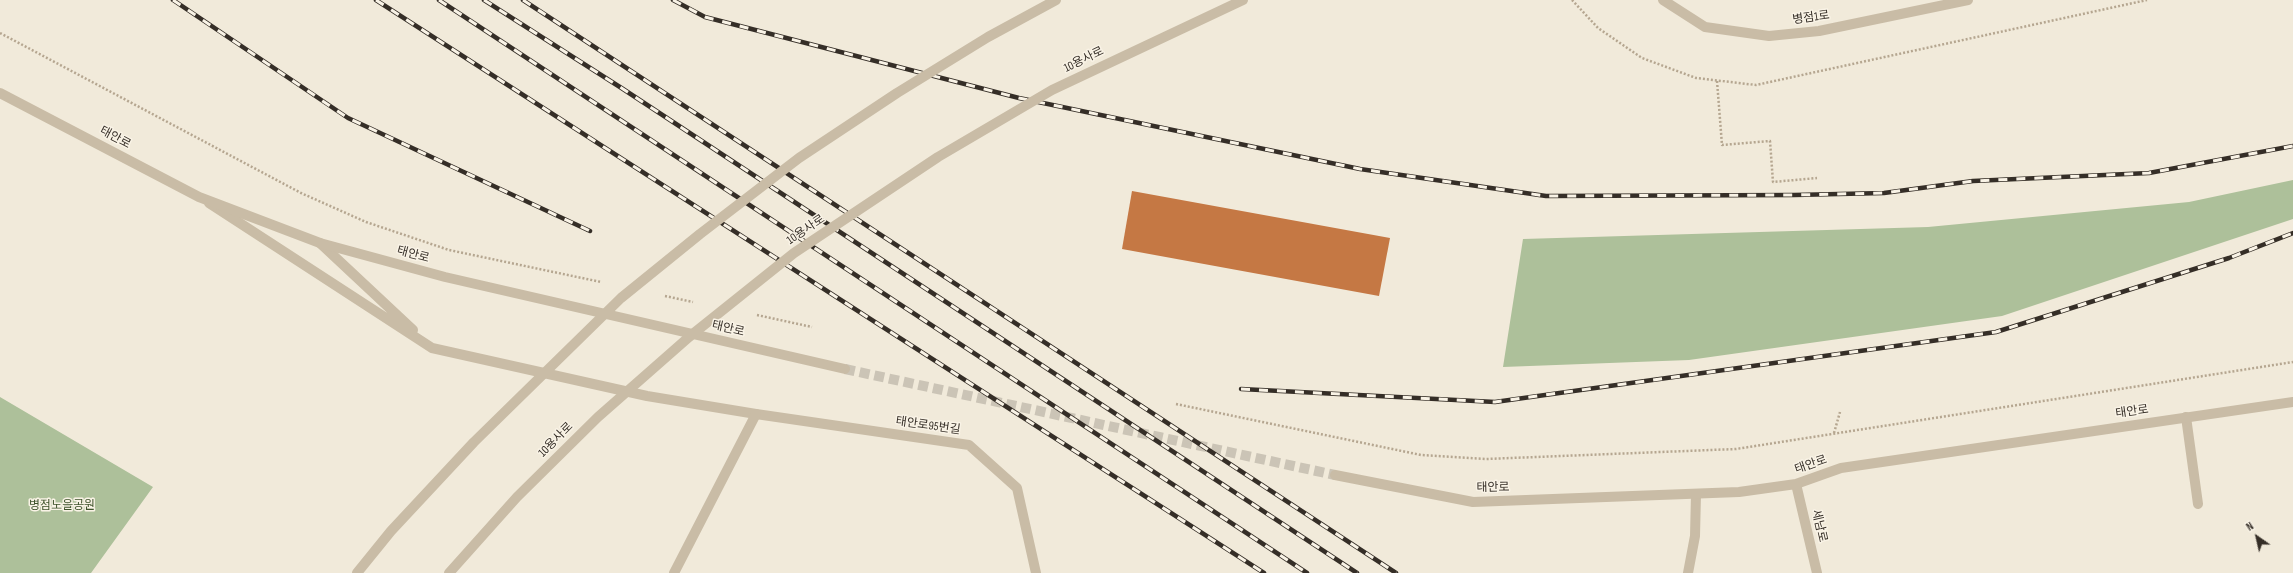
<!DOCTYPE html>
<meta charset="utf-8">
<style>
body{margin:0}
#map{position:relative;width:2293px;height:573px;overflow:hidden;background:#f1eada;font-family:"Sofia Sans Condensed",sans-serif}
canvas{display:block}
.north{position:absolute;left:2237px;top:517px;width:40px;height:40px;-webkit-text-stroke:3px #f9f3e6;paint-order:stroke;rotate:326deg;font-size:11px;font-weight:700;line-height:16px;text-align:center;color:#352e27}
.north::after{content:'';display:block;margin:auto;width:14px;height:18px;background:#352e27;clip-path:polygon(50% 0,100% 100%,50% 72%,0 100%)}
</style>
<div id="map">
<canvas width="2293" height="573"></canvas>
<div class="north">N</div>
</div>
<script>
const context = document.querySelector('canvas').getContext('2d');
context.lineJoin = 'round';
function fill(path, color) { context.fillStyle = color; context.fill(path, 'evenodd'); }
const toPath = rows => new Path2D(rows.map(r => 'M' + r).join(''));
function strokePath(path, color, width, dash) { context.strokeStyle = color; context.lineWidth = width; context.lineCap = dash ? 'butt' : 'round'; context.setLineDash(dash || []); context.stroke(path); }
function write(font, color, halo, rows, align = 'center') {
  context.font = font + ' "Sofia Sans Condensed","Noto Sans KR",sans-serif'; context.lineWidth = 3; context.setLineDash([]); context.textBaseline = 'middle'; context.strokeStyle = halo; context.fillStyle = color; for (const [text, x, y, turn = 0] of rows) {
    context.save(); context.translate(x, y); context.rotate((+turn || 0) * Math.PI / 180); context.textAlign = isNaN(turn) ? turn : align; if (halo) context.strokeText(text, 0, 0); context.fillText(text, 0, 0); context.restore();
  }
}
fill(toPath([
 [2293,180,2293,219,2002,316,1689,360,1503,367,1523,239,1928,227,2189,202],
 [0,397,153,487,91,573,0,573]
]), '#adc09a');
fill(toPath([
 [1132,191,1390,238,1379,296,1122,249]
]), '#c57844');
strokePath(toPath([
 [845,369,1335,475]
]), '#cbc4b6', 10, [10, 5]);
strokePath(toPath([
 [1572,0,1598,28,1642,58,1696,78,1756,85,2147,0],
 [0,33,301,193,366,222,449,250,601,282],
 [1717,81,1722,145,1770,141,1773,182,1817,178],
 [665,296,693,302],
 [757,315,812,327],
 [1176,404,1421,455,1486,459,1736,449,2293,362],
 [1834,433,1840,412]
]), '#b5a690', 2.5, [2, 2]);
strokePath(toPath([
 [209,203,432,348,647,396,756,414,969,445,1017,488,1036,573],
 [320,243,413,330],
 [1688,573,1695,536,1696,494]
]), '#c9bca6', 10);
strokePath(toPath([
 [2186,417,2198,504],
 [674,573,756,414]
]), '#c9bca6', 10);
strokePath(toPath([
 [1663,0,1705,27,1769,36,1819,31,1968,0],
 [0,93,199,197,320,243,445,277,845,369],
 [1335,475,1473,502,1739,492,1796,484,1841,468,2293,402],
 [1796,484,1817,573]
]), '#c9bca6', 10);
const rail = toPath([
 [173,0,348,118,590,231],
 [376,0,1264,573],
 [439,0,1307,573],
 [484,0,623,89,1357,573],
 [523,0,1396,573],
 [673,0,705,17,1019,98,1360,169,1546,196,1794,195,1884,193,1973,181,2149,173,2293,146],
 [1241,389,1495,402,1996,332,2229,258,2293,233]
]);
strokePath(rail, '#352e27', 4.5);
strokePath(rail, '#f9f3e6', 3, [9]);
strokePath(toPath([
 [357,573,391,531,474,442,621,298,700,234,799,158,897,93,988,37,1056,0],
 [449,573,517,497,598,417,689,337,794,253,938,157,1052,90,1243,0]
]), '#c9bca6', 10);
write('12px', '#352e27', '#f9f3e6', [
 ["병점1로",1811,18,-8],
 ["10용사로",1084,60,-26],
 ["태안로",115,138,28],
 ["10용사로",806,230,-34],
 ["태안로",413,255,15],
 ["태안로",728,329,13],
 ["태안로",2132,412,-8],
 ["태안로95번길",928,426,8],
 ["10용사로",556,440,-45],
 ["태안로",1811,465,-19],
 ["태안로",1493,488,-1],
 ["세남로",1819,526,77]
]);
write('12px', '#3e532b', '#f9f3e6', [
 ["병점노을공원",62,506]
]);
</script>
